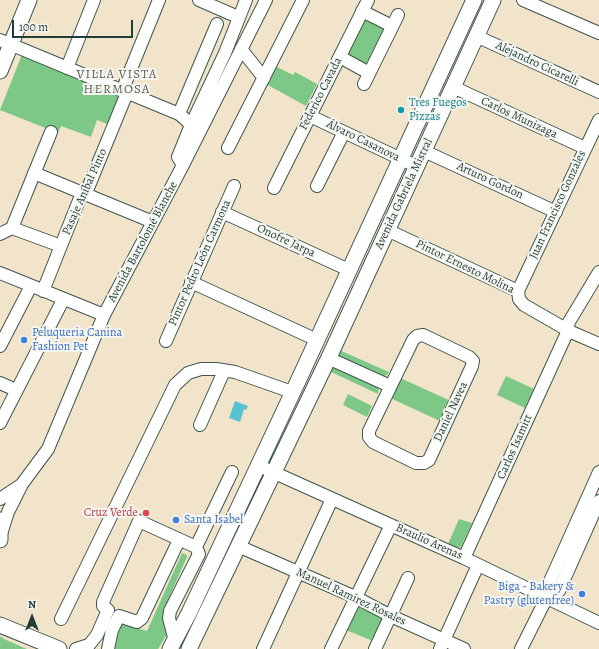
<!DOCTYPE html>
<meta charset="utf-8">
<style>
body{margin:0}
#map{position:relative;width:599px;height:649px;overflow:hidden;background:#f1e4cb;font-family:Alegreya,serif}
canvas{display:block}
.north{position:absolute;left:12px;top:597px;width:40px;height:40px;-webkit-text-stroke:3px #f6f6f2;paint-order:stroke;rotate:0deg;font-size:11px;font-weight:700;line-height:16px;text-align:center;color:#1f3d34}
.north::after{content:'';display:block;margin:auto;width:14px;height:18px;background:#1f3d34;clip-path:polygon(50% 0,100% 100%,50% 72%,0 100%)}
.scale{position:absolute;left:12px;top:20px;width:121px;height:18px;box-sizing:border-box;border:2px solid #1f3d34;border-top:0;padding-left:5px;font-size:12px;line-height:14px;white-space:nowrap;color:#1f3d34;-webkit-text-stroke:3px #f6f6f2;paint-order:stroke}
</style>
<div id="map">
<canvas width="599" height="649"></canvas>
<div class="north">N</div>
<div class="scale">100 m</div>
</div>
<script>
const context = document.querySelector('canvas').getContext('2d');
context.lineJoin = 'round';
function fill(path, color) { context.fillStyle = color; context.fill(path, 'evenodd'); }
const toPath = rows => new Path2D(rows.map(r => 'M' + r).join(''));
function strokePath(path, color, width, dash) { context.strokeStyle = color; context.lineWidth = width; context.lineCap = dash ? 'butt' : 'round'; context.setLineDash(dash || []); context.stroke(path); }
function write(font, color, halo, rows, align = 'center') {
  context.font = font + ' Alegreya,serif'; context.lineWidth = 4; context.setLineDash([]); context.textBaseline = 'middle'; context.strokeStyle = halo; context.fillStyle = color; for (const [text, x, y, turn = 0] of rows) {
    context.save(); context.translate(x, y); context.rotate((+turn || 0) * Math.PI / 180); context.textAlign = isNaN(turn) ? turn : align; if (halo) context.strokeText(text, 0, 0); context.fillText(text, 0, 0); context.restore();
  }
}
fill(toPath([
 [365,16,387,26,366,68,344,55],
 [23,52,124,94,110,125,97,120,91,137,61,126,58,133,0,110],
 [275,66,293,75,295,72,317,84,306,106,266,84],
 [339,350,389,372,387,375,384,376,338,355],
 [333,366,379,387,378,394,329,371],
 [506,376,534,389,525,408,497,395],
 [398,377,451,401,442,422,388,397],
 [348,394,372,406,367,417,343,405],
 [459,519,472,523,461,547,458,548,448,544],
 [182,553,187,555,187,557,163,611,163,619,169,631,158,649,112,649,113,640,122,624,147,631],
 [360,605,383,618,373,641,346,630,355,608],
 [0,636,4,639,27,649,0,649]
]), '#7dc886');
fill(toPath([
 [235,401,248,406,246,410,244,409,240,422,229,418]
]), '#57c2d2');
const minor = toPath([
 [199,0,238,17],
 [523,0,599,33],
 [362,11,392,26],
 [476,36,599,92],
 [0,40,179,114,185,119,191,125,178,157,183,165],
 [241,49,264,78],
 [340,57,369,73],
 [67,68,94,0],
 [364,84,398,15],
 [453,87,585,148],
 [122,91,159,0],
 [179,114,217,24],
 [310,116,416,166],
 [191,125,225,53,246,0],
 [228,148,303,0],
 [424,151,556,212],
 [34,173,153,222],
 [317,186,344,132],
 [274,188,368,0],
 [222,212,349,270],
 [12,228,61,246],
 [387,230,518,291,519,299,524,305,571,332,599,344],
 [0,234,12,228,51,132],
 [0,273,104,315],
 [191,282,317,340],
 [43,291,80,198,88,188,127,93],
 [518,291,599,120],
 [423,335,469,357,473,361,472,366,429,460,424,463,416,463,373,442,369,437,369,431,413,340,417,336,423,335],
 [166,341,234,186],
 [0,346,31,286],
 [328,358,390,386],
 [0,383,16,390],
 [0,423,63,300],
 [200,425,224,371],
 [266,469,464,558,599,623],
 [0,499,21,485],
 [2,531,8,512,22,484,48,449,104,315,183,165,266,0],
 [238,546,355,597,391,616,464,649],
 [196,547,232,472],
 [464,558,566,335,569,322,599,272],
 [547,597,559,591,599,501],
 [61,619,175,385,188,373,201,369,216,369,235,372,292,392],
 [76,649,89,645,97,635,108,610,103,606,103,602,139,521,196,547,199,554,170,611,169,618,175,641],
 [108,649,112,630,119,616,137,622,142,618,179,540],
 [263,649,332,499],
 [331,649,391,525],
 [375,649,408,578],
 [440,649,478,565],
 [521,649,547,597,547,588,599,472]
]);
const major = toPath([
 [0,71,29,0],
 [0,520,0,540],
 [0,625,59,649],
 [170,649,189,613,299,379,474,0],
 [189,649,332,351,493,0]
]);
strokePath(minor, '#3e564b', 14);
strokePath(major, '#3e564b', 17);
strokePath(minor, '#fff', 12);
strokePath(major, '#fff', 15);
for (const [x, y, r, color] of [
 [401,110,4,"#0f9aa8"],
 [24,340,4,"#3f7fe0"],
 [146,513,4,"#e0444e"],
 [176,520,4,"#3f7fe0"],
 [582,594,4,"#3f7fe0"]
]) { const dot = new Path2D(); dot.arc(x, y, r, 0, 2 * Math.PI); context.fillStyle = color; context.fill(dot); strokePath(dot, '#f6f6f2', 1.5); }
write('12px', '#1f3d34', '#f6f6f2', [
 ["Alejandro Cicarelli",537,64,25],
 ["Federico Cavada",321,94,-63],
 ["Carlos Munizaga",519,118,25],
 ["Álvaro Casanova",363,141,26],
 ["Arturo Gordon",490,181,25],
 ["Pasaje Aníbal Pinto",85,192,-66],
 ["Avenida Gabriela Mistral",404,194,-65],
 ["Juan Francisco Gonzales",558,205,-65],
 ["Onofre Jarpa",286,241,25],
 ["Avenida Bartolomé Blanche",143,242,-62],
 ["Pintor Pedro León Carmona",200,263,-66],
 ["Pintor Ernesto Molina",465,267,26],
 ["Daniel Navea",451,412,-65],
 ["Carlos Isamitt",515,447,-66],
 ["Braulio Arenas",429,542,24],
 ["Manuel Ramírez Rosales",351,597,25]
]);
write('12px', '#0d838f', '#f6f6f2', [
 ["Tres Fuegos",409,103],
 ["Pizzas",409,117]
], 'left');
write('12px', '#366cbe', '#f6f6f2', [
 ["Peluqueria Canina",32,333],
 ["Fashion Pet",32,347],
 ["Santa Isabel",184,520],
 ["Biga - Bakery &",574,587,"right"],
 ["Pastry (glutenfree)",574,601,"right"]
], 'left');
write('12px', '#be3a42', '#f6f6f2', [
 ["Cruz Verde",138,513]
], 'right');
context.letterSpacing = '1px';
write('13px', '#5f6157', '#f6f6f2', [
 ["VILLA VISTA",117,75],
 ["HERMOSA",117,90]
]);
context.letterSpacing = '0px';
</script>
